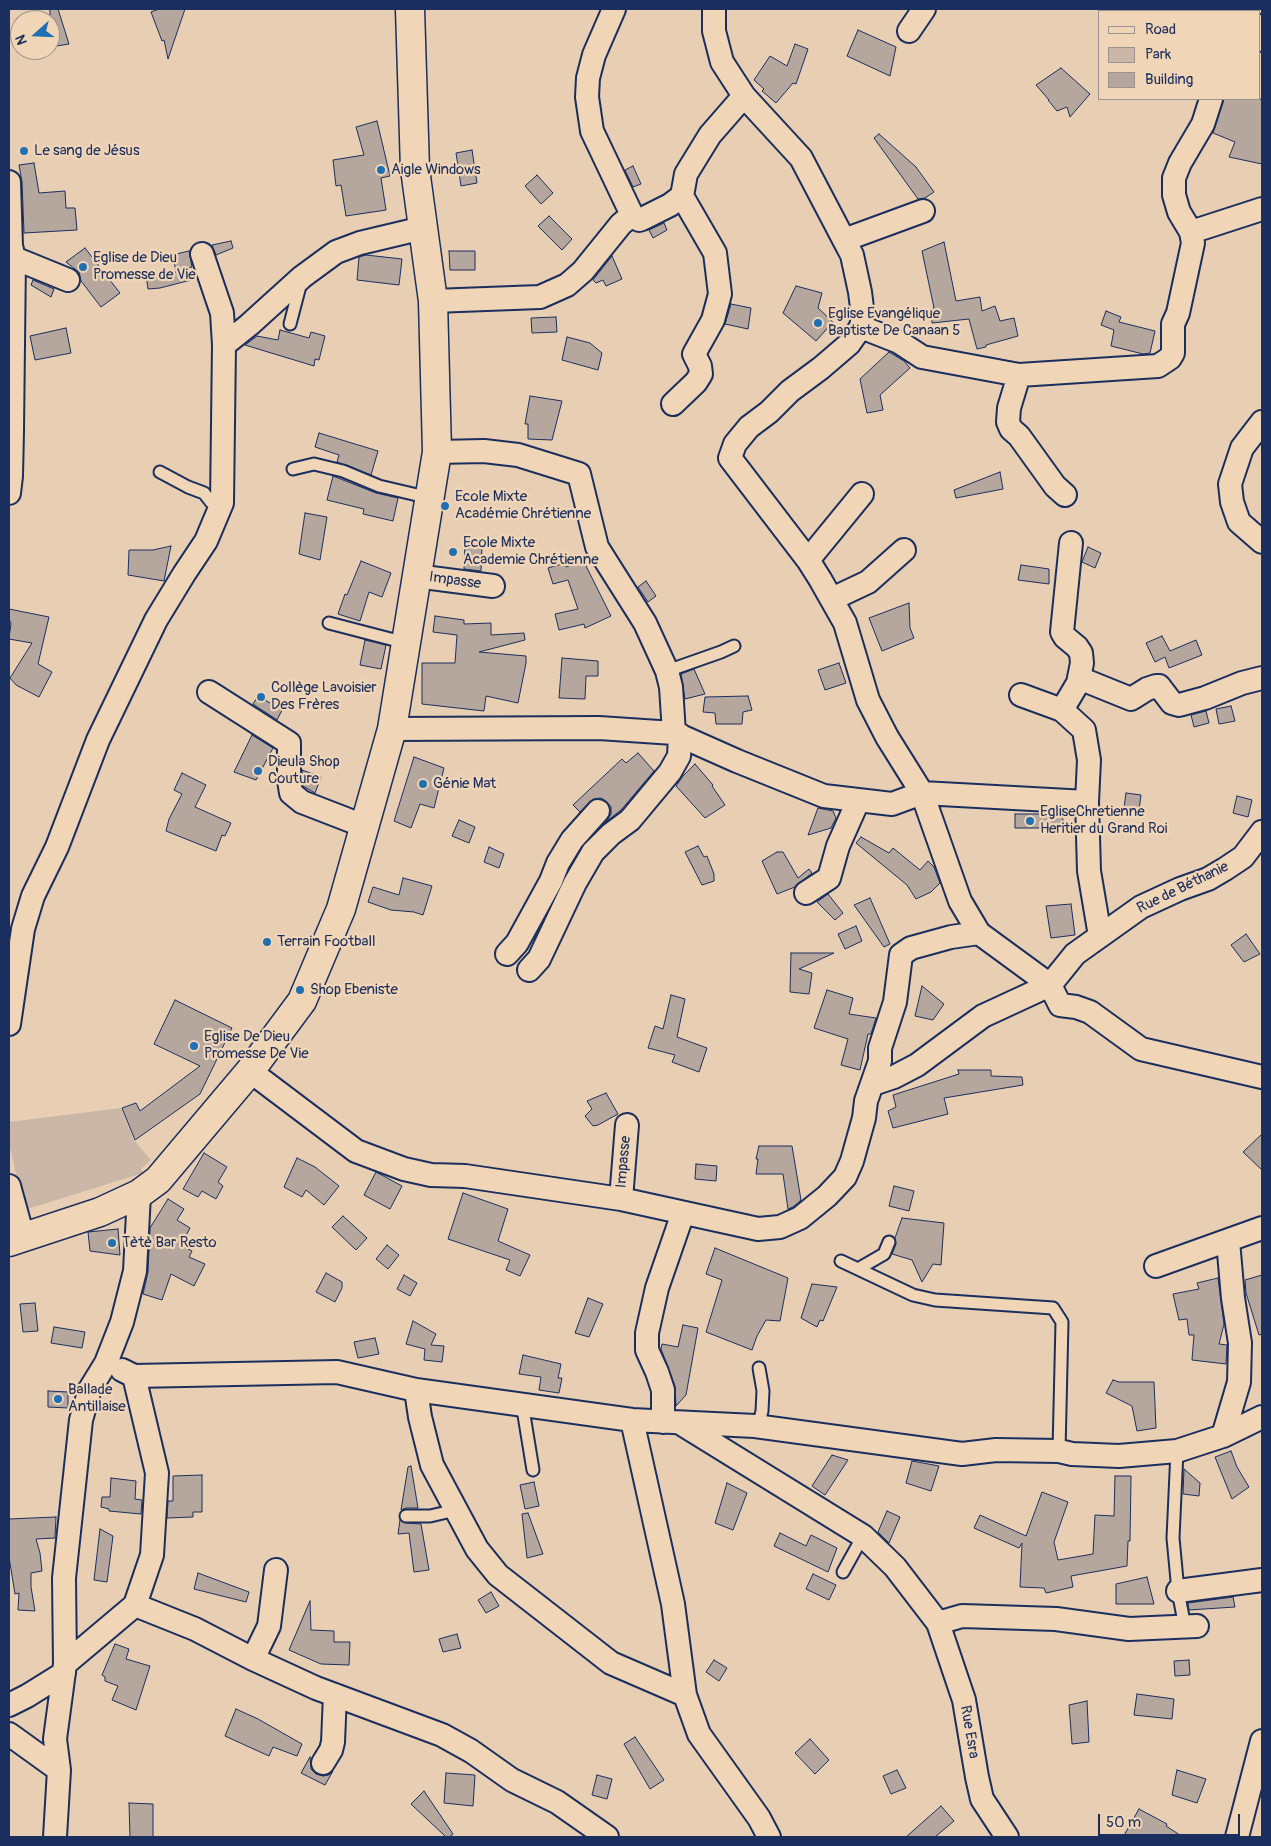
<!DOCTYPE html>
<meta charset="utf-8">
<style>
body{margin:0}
#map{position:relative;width:1271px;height:1846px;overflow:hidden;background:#e8ceb3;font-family:Pangolin,sans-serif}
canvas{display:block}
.frame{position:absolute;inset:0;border:10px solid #1b2f5e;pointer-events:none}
.legend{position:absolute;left:1098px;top:10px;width:162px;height:90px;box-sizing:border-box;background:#f1d5b7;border:1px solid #9b9393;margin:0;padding:6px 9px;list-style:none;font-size:15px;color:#1b2f5e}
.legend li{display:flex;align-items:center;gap:10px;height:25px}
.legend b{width:25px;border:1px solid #9b9393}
.north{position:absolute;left:10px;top:10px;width:50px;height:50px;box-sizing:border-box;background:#f1d5b7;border:1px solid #9b9393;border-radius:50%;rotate:250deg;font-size:14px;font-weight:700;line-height:20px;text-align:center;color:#1b2f5e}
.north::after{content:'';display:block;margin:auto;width:18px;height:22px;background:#1f6fb2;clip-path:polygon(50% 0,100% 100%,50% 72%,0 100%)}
.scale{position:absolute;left:1098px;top:1814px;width:142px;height:22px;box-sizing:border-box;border:2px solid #1b2f5e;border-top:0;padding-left:6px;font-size:15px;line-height:18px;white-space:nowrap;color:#1b2f5e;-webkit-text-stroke:4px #f1d5b7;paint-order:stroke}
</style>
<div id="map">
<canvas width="1271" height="1846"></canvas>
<div class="frame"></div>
<ul class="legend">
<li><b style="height:6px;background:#f1d5b7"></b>Road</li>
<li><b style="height:14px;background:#cab7a7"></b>Park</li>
<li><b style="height:14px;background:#b5a79e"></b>Building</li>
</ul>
<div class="north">N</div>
<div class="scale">50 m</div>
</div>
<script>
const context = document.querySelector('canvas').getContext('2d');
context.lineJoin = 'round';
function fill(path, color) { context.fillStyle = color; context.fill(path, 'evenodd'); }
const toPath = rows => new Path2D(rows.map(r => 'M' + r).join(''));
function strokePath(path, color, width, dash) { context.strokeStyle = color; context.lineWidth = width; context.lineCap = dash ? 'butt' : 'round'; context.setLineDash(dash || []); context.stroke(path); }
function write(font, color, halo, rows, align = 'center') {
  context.font = font + ' Pangolin,sans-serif'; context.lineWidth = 4.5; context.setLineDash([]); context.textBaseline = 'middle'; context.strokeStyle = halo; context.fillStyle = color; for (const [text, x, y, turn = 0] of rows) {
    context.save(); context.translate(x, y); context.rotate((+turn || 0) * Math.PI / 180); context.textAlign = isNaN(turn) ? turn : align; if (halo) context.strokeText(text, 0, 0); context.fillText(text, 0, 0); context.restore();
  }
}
fill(toPath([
 [121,1108,133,1139,151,1160,141,1169,143,1173,24,1210,9,1143,9,1122]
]), '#cab7a7');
const building = toPath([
 [50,9,58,9,69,44,50,47,50,9],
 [159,9,185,9,168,59,164,40,162,41,151,12,159,9],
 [858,30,896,47,890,76,847,56,858,30],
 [795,44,808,49,796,84,793,83,776,103,762,91,764,89,754,80,770,56,787,66,795,44],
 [1061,68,1090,94,1070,117,1067,107,1057,111,1048,100,1049,100,1036,85,1061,68],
 [1224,99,1262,99,1262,164,1229,157,1235,142,1213,133,1224,99],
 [377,121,390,176,381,178,386,210,346,216,341,185,336,186,333,160,364,155,356,127,377,121],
 [879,134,916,167,934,192,925,198,918,199,874,138,879,134],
 [472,150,477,183,461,186,456,153,472,150],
 [34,163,39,193,65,191,66,208,75,208,77,230,24,233,22,182,19,165,34,163],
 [633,166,641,184,633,187,625,170,633,166],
 [537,175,553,193,541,204,525,186,537,175],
 [549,216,572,239,562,250,538,226,549,216],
 [664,223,667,230,653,238,649,230,664,223],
 [231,241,233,248,216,255,212,245,231,241],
 [944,242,956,301,980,297,982,311,995,306,1000,321,1014,318,1018,336,986,345,986,347,977,349,969,319,932,323,931,309,934,308,922,251,944,242],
 [85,248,120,293,101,307,81,281,79,272,66,262,85,248],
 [189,251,192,267,176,270,172,255,189,251],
 [449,251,475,251,475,270,450,270,449,251],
 [366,255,402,259,399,285,357,280,359,257,366,255],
 [612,256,622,279,606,286,603,280,596,283,593,280,612,256],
 [194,270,195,279,160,288,148,289,146,275,194,270],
 [33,280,54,289,51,297,31,285,33,280],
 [796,286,822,293,818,308,833,322,816,341,783,313,796,286],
 [731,304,751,308,748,329,725,324,731,304],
 [1106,311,1121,317,1119,322,1155,331,1150,353,1143,354,1111,346,1114,330,1101,325,1106,311],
 [556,317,557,332,532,333,531,318,556,317],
 [66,328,71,353,35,360,30,336,66,328],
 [280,330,309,338,311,332,325,336,319,360,315,359,314,366,245,345,257,336,278,340,280,330],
 [567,337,590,343,602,353,598,370,562,360,567,337],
 [889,352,904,361,910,368,880,395,883,410,867,413,860,379,889,352],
 [530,396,562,401,552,440,528,439,528,424,525,424,530,396],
 [319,433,378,451,371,475,337,462,339,455,315,447,319,433],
 [1000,472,1003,489,956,498,954,490,1000,472],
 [333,476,376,493,398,498,393,521,363,514,364,509,327,500,333,476],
 [305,513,327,517,320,560,299,554,305,513],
 [465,543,482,544,481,571,464,569,465,543],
 [171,546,164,581,128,575,129,550,153,550,171,546],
 [1088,547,1101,553,1095,568,1082,562,1088,547],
 [583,560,611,616,585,628,584,624,559,630,555,614,578,609,568,580,553,584,548,568,565,563,566,567,583,560],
 [361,561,391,573,382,597,369,592,360,621,338,614,345,594,347,595,361,561],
 [1021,565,1049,569,1049,584,1018,580,1021,565],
 [646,581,656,596,648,602,638,587,646,581],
 [909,603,910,628,914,638,882,651,869,618,909,603],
 [9,609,49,617,38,664,52,672,39,697,16,685,10,678,32,643,9,639,11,623,9,619,9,609],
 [435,616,464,620,464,624,491,623,491,635,524,633,525,640,479,652,526,656,526,663,518,703,486,696,484,711,422,704,422,663,455,663,457,635,433,632,435,616],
 [1162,636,1170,651,1196,640,1202,655,1169,668,1165,657,1155,662,1146,643,1162,636],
 [365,640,386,645,381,669,360,665,365,640],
 [562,658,598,661,598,676,586,676,585,699,559,698,562,658],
 [839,663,846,683,825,690,818,670,839,663],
 [694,669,705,694,685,699,681,674,694,669],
 [258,696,282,710,277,720,253,704,258,696],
 [748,696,752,710,743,712,742,724,716,724,715,713,703,712,705,697,748,696],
 [1231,706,1235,721,1219,724,1216,709,1231,706],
 [1206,711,1209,723,1194,727,1191,715,1206,711],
 [252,735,273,748,256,780,234,772,252,735],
 [638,753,654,771,621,810,607,821,611,814,611,807,607,802,601,798,593,799,580,812,573,805,622,759,626,763,638,753],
 [414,757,444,768,434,808,420,804,411,828,394,821,414,757],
 [695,764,713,785,712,786,725,805,705,818,676,786,683,776,695,764],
 [302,770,321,777,315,793,303,786,302,770],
 [182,773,206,785,195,807,231,823,225,836,222,835,216,851,166,831,169,819,182,794,174,790,182,773],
 [1126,793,1141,795,1139,810,1124,808,1126,793],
 [1237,796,1252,800,1248,817,1233,813,1237,796],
 [818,808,833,811,836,818,831,828,808,835,818,808],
 [1015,814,1059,814,1064,821,1055,828,1015,828,1015,814],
 [459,820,475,827,469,843,452,836,459,820],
 [861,837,889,853,893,848,920,870,928,861,934,867,940,883,931,892,916,899,907,885,856,843,861,837],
 [698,846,704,857,707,856,714,874,714,881,702,885,685,852,698,846],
 [489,847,504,854,499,868,484,862,489,847],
 [777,852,783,852,798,878,809,869,812,873,795,887,777,894,762,861,777,852],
 [403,878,432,886,423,915,414,912,391,910,368,902,373,887,399,895,403,878],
 [828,894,843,913,835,920,817,902,828,894],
 [870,898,890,944,884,947,854,905,870,898],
 [1071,904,1075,935,1051,938,1046,906,1071,904],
 [856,926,862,941,845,949,838,934,856,926],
 [1246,934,1260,954,1244,962,1231,945,1246,934],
 [791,953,834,953,799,969,812,973,809,994,790,992,791,953],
 [922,986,944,1004,933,1020,915,1016,922,986],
 [827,990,853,998,849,1014,876,1018,871,1034,868,1034,860,1070,841,1065,848,1039,814,1028,827,990],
 [671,995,685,999,677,1037,707,1048,699,1072,672,1062,675,1055,648,1048,655,1026,663,1029,671,995],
 [175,1000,232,1028,200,1094,135,1140,122,1108,136,1103,140,1111,200,1066,154,1044,175,1000],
 [958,1070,991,1070,991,1076,1022,1077,1023,1085,944,1098,948,1114,893,1128,888,1111,896,1107,893,1095,959,1074,958,1070],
 [606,1093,618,1114,598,1125,593,1126,585,1116,592,1109,587,1101,606,1093],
 [1262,1134,1262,1170,1243,1152,1262,1134],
 [759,1146,792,1146,801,1200,793,1207,788,1209,783,1174,756,1174,758,1159,756,1159,759,1146],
 [204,1153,227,1167,218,1182,223,1186,216,1199,202,1191,198,1197,183,1189,204,1153],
 [297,1158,315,1167,339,1186,324,1205,306,1190,302,1197,284,1187,297,1158],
 [696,1164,717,1166,716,1181,695,1179,696,1164],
 [376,1172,402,1186,390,1209,364,1195,376,1172],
 [894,1186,914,1191,909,1211,889,1206,894,1186],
 [463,1193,508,1209,498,1241,530,1255,520,1276,506,1270,510,1260,448,1239,463,1193],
 [168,1199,184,1209,177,1220,190,1228,181,1245,192,1251,189,1257,205,1264,194,1286,171,1274,162,1300,143,1294,148,1272,150,1228,168,1199],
 [343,1216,367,1238,356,1250,332,1227,343,1216],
 [902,1218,944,1223,941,1265,933,1264,922,1282,912,1260,892,1254,896,1244,895,1238,902,1218],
 [118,1229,120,1255,90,1251,88,1232,118,1229],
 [387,1245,399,1255,388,1269,376,1259,387,1245],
 [715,1248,788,1278,780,1321,766,1320,757,1336,752,1350,706,1332,722,1280,706,1274,715,1248],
 [326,1273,342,1282,342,1288,335,1302,316,1292,326,1273],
 [404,1275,417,1283,410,1296,397,1289,404,1275],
 [1262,1275,1262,1334,1259,1335,1246,1293,1245,1280,1262,1275],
 [1218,1278,1224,1324,1219,1344,1227,1345,1226,1364,1192,1360,1194,1335,1189,1335,1187,1319,1179,1320,1173,1294,1199,1289,1197,1283,1218,1278],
 [812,1284,837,1287,823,1321,820,1320,817,1327,801,1318,812,1284],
 [588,1298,603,1304,589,1337,575,1333,588,1298],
 [35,1303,38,1331,23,1332,20,1304,35,1303],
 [413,1321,436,1334,431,1345,444,1346,442,1362,424,1360,425,1349,406,1344,413,1321],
 [683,1325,698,1328,686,1395,676,1406,675,1386,661,1349,662,1344,678,1347,683,1325],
 [54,1327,85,1332,82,1348,51,1343,54,1327],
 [375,1338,379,1354,358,1358,354,1342,375,1338],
 [523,1355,561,1364,558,1378,562,1378,559,1393,539,1390,541,1377,519,1374,523,1355],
 [1113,1380,1119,1382,1154,1382,1156,1428,1137,1431,1132,1406,1106,1393,1113,1380],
 [48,1391,68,1392,68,1408,48,1407,48,1391],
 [1231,1451,1237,1467,1249,1487,1232,1499,1215,1457,1231,1451],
 [832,1455,848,1460,825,1495,812,1486,832,1455],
 [912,1461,939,1466,931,1491,906,1483,912,1461],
 [411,1466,418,1508,406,1508,401,1510,408,1467,411,1466],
 [1184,1469,1200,1483,1199,1496,1183,1494,1184,1469],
 [202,1475,202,1512,193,1512,193,1517,167,1518,168,1501,173,1501,173,1476,202,1475],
 [1115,1476,1131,1476,1130,1541,1128,1541,1127,1566,1071,1576,1073,1587,1046,1593,1044,1588,1020,1587,1022,1543,1019,1548,974,1528,980,1515,1026,1536,1042,1492,1068,1502,1054,1542,1058,1560,1093,1554,1095,1515,1114,1516,1115,1476],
 [111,1478,136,1481,135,1499,142,1500,141,1514,109,1511,109,1509,101,1507,102,1497,110,1497,111,1478],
 [534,1482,539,1506,525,1509,520,1485,534,1482],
 [727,1483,747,1493,733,1530,715,1523,727,1483],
 [887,1511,900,1517,889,1543,878,1532,887,1511],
 [528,1513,543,1554,527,1558,522,1514,528,1513],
 [56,1517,55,1538,36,1539,40,1553,42,1571,31,1573,31,1587,35,1611,18,1610,19,1593,15,1594,9,1557,9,1519,56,1517],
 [400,1520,406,1523,421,1524,429,1570,414,1572,409,1533,398,1534,400,1520],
 [100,1529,113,1536,107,1582,94,1580,100,1529],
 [780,1533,806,1546,811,1535,837,1548,828,1572,774,1546,780,1533],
 [198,1573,249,1592,246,1602,194,1589,198,1573],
 [813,1574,836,1585,829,1600,806,1589,813,1574],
 [1147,1577,1154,1604,1116,1604,1116,1584,1147,1577],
 [491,1592,499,1606,486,1613,478,1600,491,1592],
 [1233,1597,1235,1607,1189,1610,1188,1603,1233,1597],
 [310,1601,311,1630,334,1631,334,1642,350,1642,349,1665,321,1664,289,1650,310,1601],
 [457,1634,461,1648,443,1652,439,1639,457,1634],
 [115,1644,129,1649,126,1659,150,1666,136,1710,112,1700,118,1686,105,1681,105,1677,102,1675,115,1644],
 [714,1660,727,1668,719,1681,706,1672,714,1660],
 [1189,1660,1190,1675,1175,1676,1174,1661,1189,1660],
 [1137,1694,1174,1699,1172,1719,1134,1715,1137,1694],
 [1087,1701,1089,1742,1072,1744,1069,1705,1087,1701],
 [236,1709,258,1719,302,1744,297,1756,273,1747,269,1756,225,1736,236,1709],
 [635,1737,664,1780,650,1789,624,1744,635,1737],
 [810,1739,829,1760,815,1774,795,1753,810,1739],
 [310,1757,311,1769,316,1774,323,1776,329,1775,333,1771,325,1785,301,1773,310,1757],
 [897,1770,906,1788,891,1794,883,1776,897,1770],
 [1177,1770,1206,1779,1197,1803,1172,1795,1177,1770],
 [446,1773,475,1775,473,1806,444,1803,446,1773],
 [597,1775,612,1779,607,1799,592,1795,597,1775],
 [424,1791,453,1834,449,1837,446,1837,411,1804,424,1791],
 [129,1803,153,1804,153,1837,130,1837,129,1803],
 [941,1806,954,1821,935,1837,906,1837,941,1806],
 [1139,1809,1167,1824,1166,1826,1183,1837,1123,1837,1139,1809]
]);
fill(building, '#b5a79e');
strokePath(building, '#1b2f5e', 1);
const service = toPath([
 [290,324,301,282],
 [293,469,314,464,343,471,379,486,430,498],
 [160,472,188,487,204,493,211,502,222,503],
 [329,623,406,643],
 [667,671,721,652,734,646],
 [841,1261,913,1295,935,1300,1053,1308,1062,1322,1059,1451],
 [858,1269,884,1254,889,1242],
 [522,1403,533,1470],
 [758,1427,762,1411,763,1391,759,1368],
 [1177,1451,1173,1538,1178,1591,1185,1627],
 [406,1516,430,1516,456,1510],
 [843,1572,863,1536]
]);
const minor = toPath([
 [714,9,714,31,722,62,744,96,801,158,844,240,852,255,860,292,863,316,861,327,849,344,821,368,790,391,769,412,749,427,735,444,730,458,808,560,820,579,845,623,868,700,887,737,922,793,960,901,979,933,1050,985,1060,1005,1076,1007,1090,1012,1141,1049,1262,1077],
 [1245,11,1246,9],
 [1260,26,1262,40],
 [909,31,924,9],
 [9,182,11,246,14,258,12,431,11,476,9,493],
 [632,215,639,220,642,219,670,205,682,196],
 [1191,232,1262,209],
 [844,240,923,211],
 [202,254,222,313,224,345],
 [14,258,68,280],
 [433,301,540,297,567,285,583,271,621,224,632,215,592,131,587,97,588,78,594,55,614,9],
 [861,327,899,342,922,357,1019,375,1158,366,1170,358,1173,353,1173,324,1178,313,1193,243,1191,232,1179,212,1174,195,1174,178,1180,163,1203,124,1211,99],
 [1019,375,1009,408,1008,422,1011,429,1019,436,1055,486,1065,495],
 [673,404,696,382,701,374,700,366,694,354,713,320,720,294,715,253,682,196,686,174,710,135,744,96],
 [1262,422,1242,448,1230,484,1232,502,1239,522,1262,542],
 [437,452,484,451,518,455,579,474,597,547,645,623,667,671,671,687,674,733],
 [808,560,862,494],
 [416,576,493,586],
 [832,599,868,582,904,550],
 [1079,678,1131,699,1147,689,1156,686,1159,686,1172,703,1179,705,1205,698,1242,683,1262,678],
 [209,692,289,743,289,780,291,793,302,802,364,826],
 [1021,695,1062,710,1084,730,1089,760,1087,802,1089,871,1100,936],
 [1062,710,1078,683,1082,663,1081,653,1077,647,1065,637,1062,632,1071,543],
 [392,729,599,728,674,733,737,761,824,796,892,804,922,793,1087,802],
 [806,893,829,878,838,846,858,801],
 [507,954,517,943,551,881,558,863,572,840,598,811],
 [529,970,539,959,575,883,593,852,611,834,630,820,670,772,679,756,680,735],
 [9,1024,23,929,33,896,57,847,98,740,156,620,184,574,206,541,222,503,224,345,249,325,302,277,336,252,360,243,423,228],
 [250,1071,356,1151,404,1169,431,1175,465,1176,621,1199,758,1229,780,1227,800,1218,827,1196,845,1177,852,1161,864,1118,866,1101,880,1061,880,1048,895,1002,901,955,911,948,951,937,979,933],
 [873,1084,894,1077,917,1065,983,1016,1050,985,1075,954,1141,907,1180,889,1208,879,1225,869,1243,857,1262,832],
 [9,1186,23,1237],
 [621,1199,627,1125],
 [1156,1266,1262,1228],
 [134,1376,337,1372,416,1390,632,1420,755,1426,962,1454,996,1450,1059,1451,1072,1454,1119,1456,1177,1451,1223,1436,1262,1417],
 [416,1390,420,1417,432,1465,477,1549,498,1575,611,1663,685,1695],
 [632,1420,673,1604,685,1695,699,1734,759,1818,769,1837],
 [663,1422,663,1390,657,1372,647,1350,647,1333,657,1288,683,1213],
 [680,1423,863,1536,895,1567,938,1623,962,1616,1056,1619,1129,1629,1197,1626],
 [1223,1436,1239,1382,1240,1343,1233,1298,1228,1241],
 [1178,1591,1262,1580],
 [135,1605,195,1629,253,1659,316,1688,442,1735,471,1751,512,1780,557,1802,607,1837],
 [938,1623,964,1700,977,1777,982,1799,1007,1837],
 [253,1659,269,1626,276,1570],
 [65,1664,135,1605,152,1555,157,1473,134,1376,122,1370],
 [9,1705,27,1696,64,1673],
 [9,1734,59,1770],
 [323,1763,331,1750,333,1742,335,1695],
 [55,1837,59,1770,55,1739,65,1664,64,1578,81,1420,90,1389,106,1363,122,1322,135,1271,139,1194],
 [1237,1837,1262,1741]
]);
const tertiary = toPath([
 [9,1242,100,1212,139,1194,158,1180,250,1071,302,1001,341,909,392,729,437,452,433,301,415,169,410,9]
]);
strokePath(service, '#1b2f5e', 15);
strokePath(minor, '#1b2f5e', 26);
strokePath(tertiary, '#1b2f5e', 31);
strokePath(service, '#f1d5b7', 11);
strokePath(minor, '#f1d5b7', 22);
strokePath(tertiary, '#f1d5b7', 28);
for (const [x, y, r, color] of [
 [24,151,5,"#1f6fb2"],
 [381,170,5,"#1f6fb2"],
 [83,267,5,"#1f6fb2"],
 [818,323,5,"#1f6fb2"],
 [445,506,5,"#1f6fb2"],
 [453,552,5,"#1f6fb2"],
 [261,697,5,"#1f6fb2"],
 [258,771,5,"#1f6fb2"],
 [423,784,5,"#1f6fb2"],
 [1030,821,5,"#1f6fb2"],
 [267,942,5,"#1f6fb2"],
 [300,990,5,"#1f6fb2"],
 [194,1046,5,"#1f6fb2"],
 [112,1243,5,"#1f6fb2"],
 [58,1399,5,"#1f6fb2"]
]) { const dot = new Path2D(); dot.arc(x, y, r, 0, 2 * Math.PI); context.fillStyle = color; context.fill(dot); strokePath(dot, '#f1d5b7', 2); }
write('15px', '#1b2f5e', '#f1d5b7', [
 ["Le sang de Jésus",34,151],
 ["Aigle Windows",391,170],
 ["Eglise de Dieu",93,258],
 ["Promesse de Vie",93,275],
 ["Eglise Evangélique",828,314],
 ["Baptiste De Canaan 5",828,331],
 ["Ecole Mixte",455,497],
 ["Académie Chrétienne",455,514],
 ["Ecole Mixte",463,543],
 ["Academie Chrétienne",463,560],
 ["Collège Lavoisier",271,688],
 ["Des Frères",271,705],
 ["Dieula Shop",268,762],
 ["Couture",268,779],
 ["Génie Mat",433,784],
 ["EgliseChretienne",1040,812],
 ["Heritier du Grand Roi",1040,829],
 ["Terrain Football",277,942],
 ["Shop Ebeniste",310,990],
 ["Eglise De Dieu",204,1037],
 ["Promesse De Vie",204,1054],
 ["Tètè Bar Resto",122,1243],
 ["Ballade",68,1390],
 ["Antillaise",68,1407]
], 'left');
write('15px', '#1b2f5e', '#f1d5b7', [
 ["Impasse",455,581,8],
 ["Rue de Béthanie",1183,888,-26],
 ["Impasse",624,1162,-85],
 ["Rue Esra",969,1732,80]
]);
</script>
